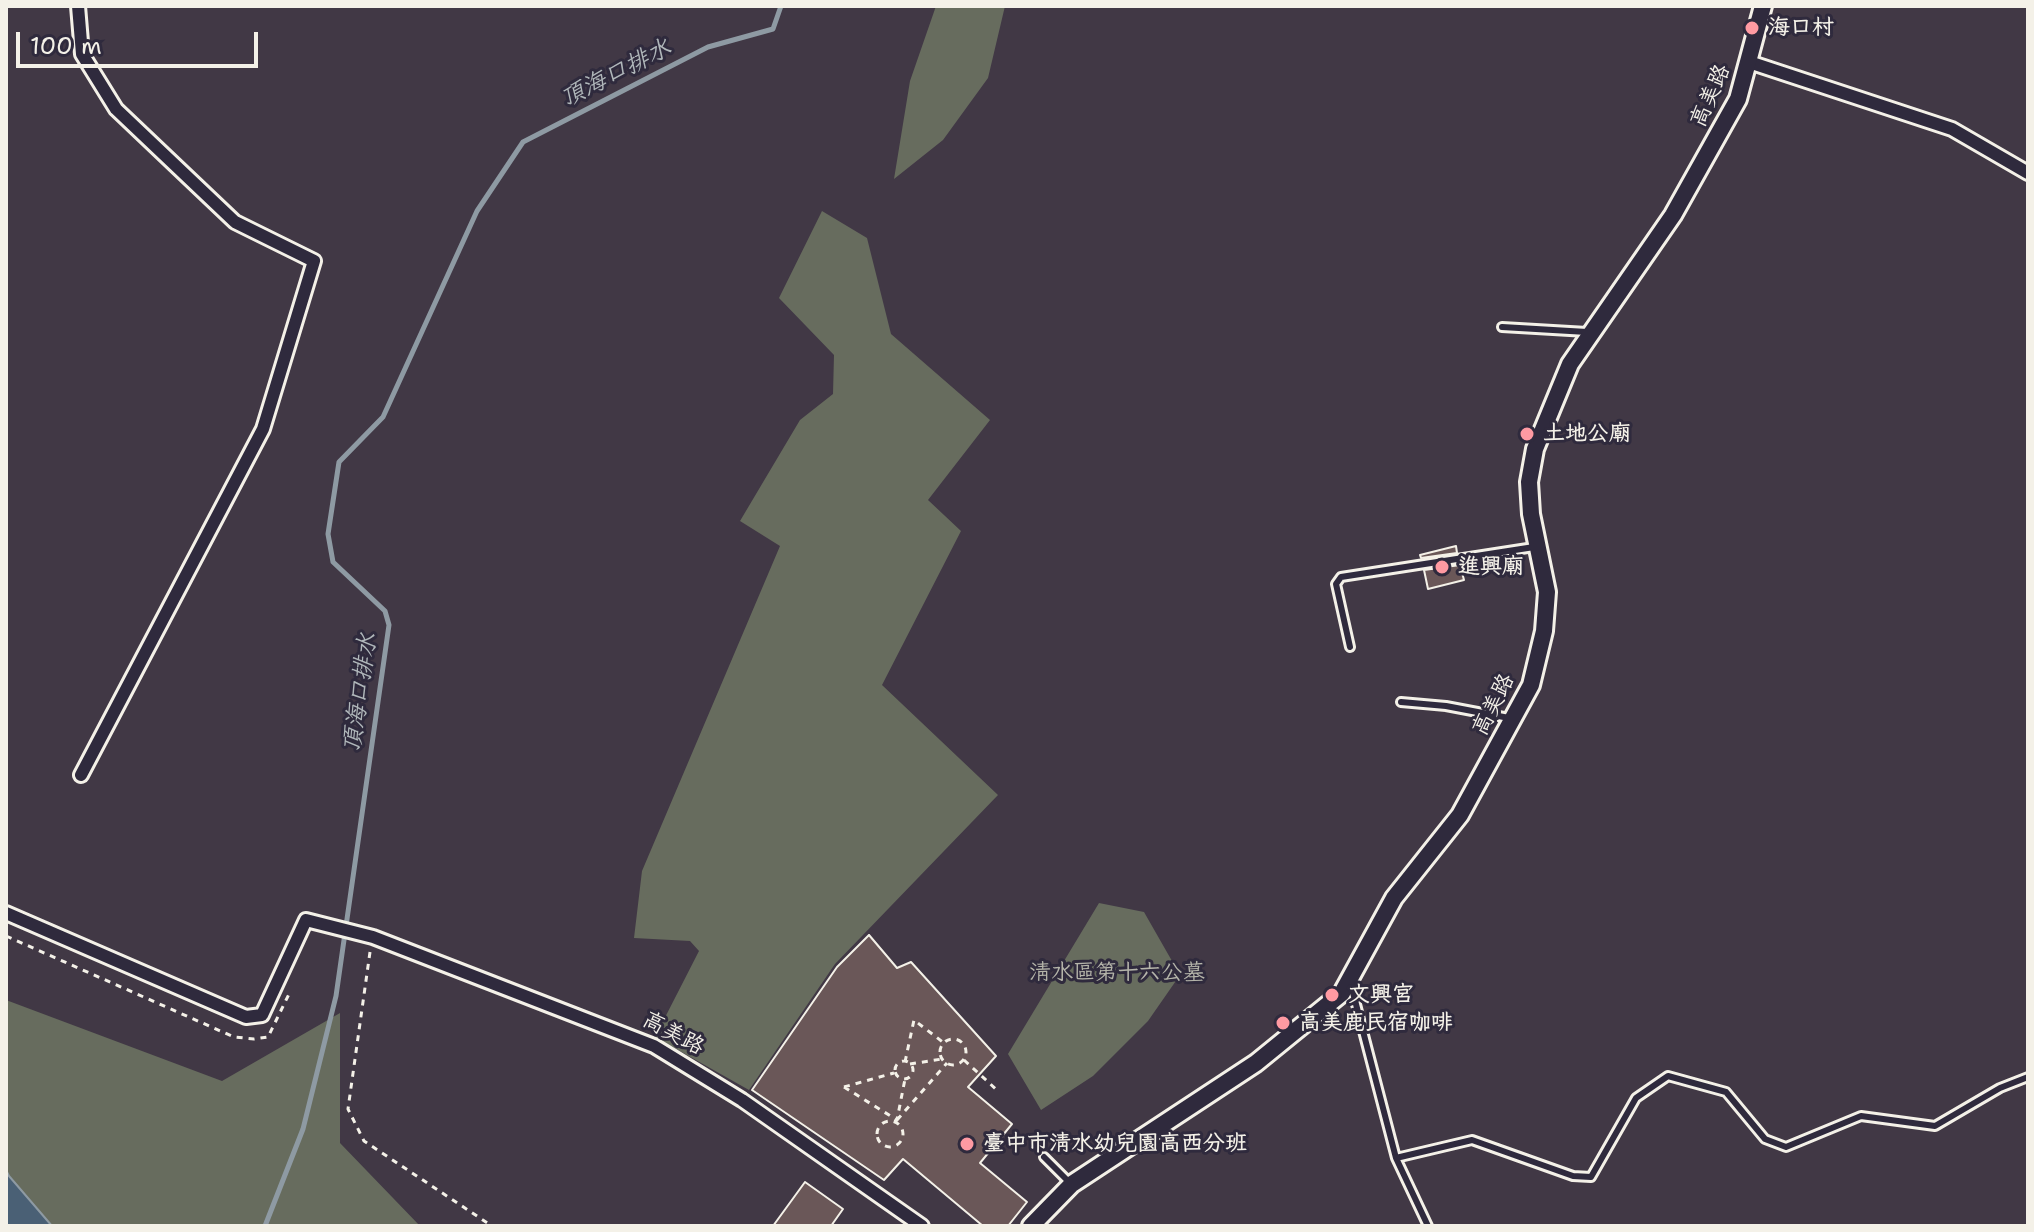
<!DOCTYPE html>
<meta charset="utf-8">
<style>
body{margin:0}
#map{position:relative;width:2034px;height:1232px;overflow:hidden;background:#413845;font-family:"Shantell Sans",sans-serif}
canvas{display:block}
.frame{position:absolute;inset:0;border:8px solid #f4f1e8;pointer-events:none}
.scale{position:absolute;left:16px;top:32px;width:242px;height:36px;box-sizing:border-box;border:4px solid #f4f1e8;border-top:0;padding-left:10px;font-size:24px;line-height:28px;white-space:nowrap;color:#f4f1e8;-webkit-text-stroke:6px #2f2a3d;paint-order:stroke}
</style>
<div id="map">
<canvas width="2034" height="1232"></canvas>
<div class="frame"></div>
<div class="scale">100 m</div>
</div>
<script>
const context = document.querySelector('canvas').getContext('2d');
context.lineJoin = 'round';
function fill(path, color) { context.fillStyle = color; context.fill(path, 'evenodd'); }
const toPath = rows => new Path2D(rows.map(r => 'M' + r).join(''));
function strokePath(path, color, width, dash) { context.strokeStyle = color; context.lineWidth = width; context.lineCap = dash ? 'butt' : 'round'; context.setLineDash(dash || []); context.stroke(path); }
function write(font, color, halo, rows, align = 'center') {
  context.font = font + ' "Shantell Sans","LXGW WenKai TC",sans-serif'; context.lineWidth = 6; context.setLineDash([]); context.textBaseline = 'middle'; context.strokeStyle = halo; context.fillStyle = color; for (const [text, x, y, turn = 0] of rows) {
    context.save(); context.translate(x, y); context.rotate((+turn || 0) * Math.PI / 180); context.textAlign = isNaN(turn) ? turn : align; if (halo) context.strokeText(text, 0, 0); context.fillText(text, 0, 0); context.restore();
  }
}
fill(toPath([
 [936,6,1005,6,988,78,943,140,894,179,910,81],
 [822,211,867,238,891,334,990,420,928,500,961,531,882,685,998,795,835,964,749,1090,655,1037,699,951,690,941,634,938,642,871,780,546,740,521,800,420,833,394,834,355,779,298],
 [1099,903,1144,912,1180,975,1148,1021,1093,1076,1041,1110,1008,1054],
 [6,1000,222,1081,340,1013,340,1143,420,1226,6,1226]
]), '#676c5e');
const water = toPath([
 [6,1170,9,1176,52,1226,6,1226,6,1170]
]);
fill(water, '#4a6075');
strokePath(water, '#8e9aa3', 2);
strokePath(toPath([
 [265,1226,303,1129,336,996,389,625,385,611,333,562,328,534,339,462,383,417,477,211,523,142,708,47,773,29,781,6]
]), '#8e9aa3', 5);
const building = toPath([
 [1456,546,1457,553,1421,558,1420,555,1456,546],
 [1460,565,1464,580,1428,589,1424,570,1460,565],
 [869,935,897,968,911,962,996,1056,968,1087,1012,1124,980,1163,1027,1202,1008,1226,983,1226,903,1159,884,1180,752,1090,837,967,869,935],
 [805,1182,843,1209,831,1226,773,1226,805,1182]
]);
fill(building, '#6a5758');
strokePath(building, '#f4f1e8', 2);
const service = toPath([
 [1502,327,1587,332],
 [1350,647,1336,584,1341,577,1534,547],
 [1401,702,1446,706,1509,718],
 [1351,985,1396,1158,1472,1140,1573,1176,1591,1177,1636,1098,1668,1076,1726,1092,1765,1139,1786,1147,1861,1116,1935,1126,2000,1088,2028,1077],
 [1044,1157,1070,1183],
 [1396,1158,1428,1226]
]);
const minor = toPath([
 [78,6,82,54,116,109,235,222,314,261,263,429,81,775],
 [1749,62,1952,129,2028,173],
 [6,913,246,1017,262,1015,306,920,373,937,654,1046,742,1100,922,1226]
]);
const tertiary = toPath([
 [1031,1226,1072,1184,1256,1063,1342,993,1394,898,1460,815,1531,685,1544,631,1547,592,1531,514,1529,482,1535,449,1570,364,1673,215,1738,99,1763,6]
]);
strokePath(service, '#f4f1e8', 12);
strokePath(minor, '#f4f1e8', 18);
strokePath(tertiary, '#f4f1e8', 22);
strokePath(toPath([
 [6,936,234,1037,254,1039,268,1037,290,992],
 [370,952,348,1109,364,1141,492,1226],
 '940 1052a13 13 0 1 1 26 0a13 13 0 1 1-26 0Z',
 [964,1060,998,1091],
 '895 1070a9 9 0 1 1 18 0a9 9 0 1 1-18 0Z',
 [905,1062,914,1020,944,1043],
 [910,1064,942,1059],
 [844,1087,897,1120,905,1079],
 [844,1087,894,1073],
 [897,1120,947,1063],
 '877 1134a13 13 0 1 1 26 0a13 13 0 1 1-26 0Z'
]), '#f4f1e8', 3, [6, 6]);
strokePath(service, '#2f2a3d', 6);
strokePath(minor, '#2f2a3d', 12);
strokePath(tertiary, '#2f2a3d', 16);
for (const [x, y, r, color] of [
 [1752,28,8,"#ff9aa2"],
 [1527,434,8,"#ff9aa2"],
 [1442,567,8,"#ff9aa2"],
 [1332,995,8,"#ff9aa2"],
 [1283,1023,8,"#ff9aa2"],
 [967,1144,8,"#ff9aa2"]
]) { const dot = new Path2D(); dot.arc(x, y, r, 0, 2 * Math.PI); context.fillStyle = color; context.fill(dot); strokePath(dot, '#2f2a3d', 3); }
write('bold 22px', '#f4f1e8', '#2f2a3d', [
 ["海口村",1768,28],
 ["土地公廟",1543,434],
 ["進興廟",1458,567],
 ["文興宮",1348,995],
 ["高美鹿民宿咖啡",1299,1023],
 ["臺中市清水幼兒園高西分班",983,1144]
], 'left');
write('22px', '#f4f1e8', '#2f2a3d', [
 ["高美路",1711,96,-66],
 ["高美路",1494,705,-63],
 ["高美路",673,1034,28]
]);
write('22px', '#b5b5aa', '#2f2a3d', [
 ["清水區第十六公墓",1117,973]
]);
write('italic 24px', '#b0b7ba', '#2f2a3d', [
 ["頂海口排水",616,74,-27],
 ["頂海口排水",361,693,-82]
]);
</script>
